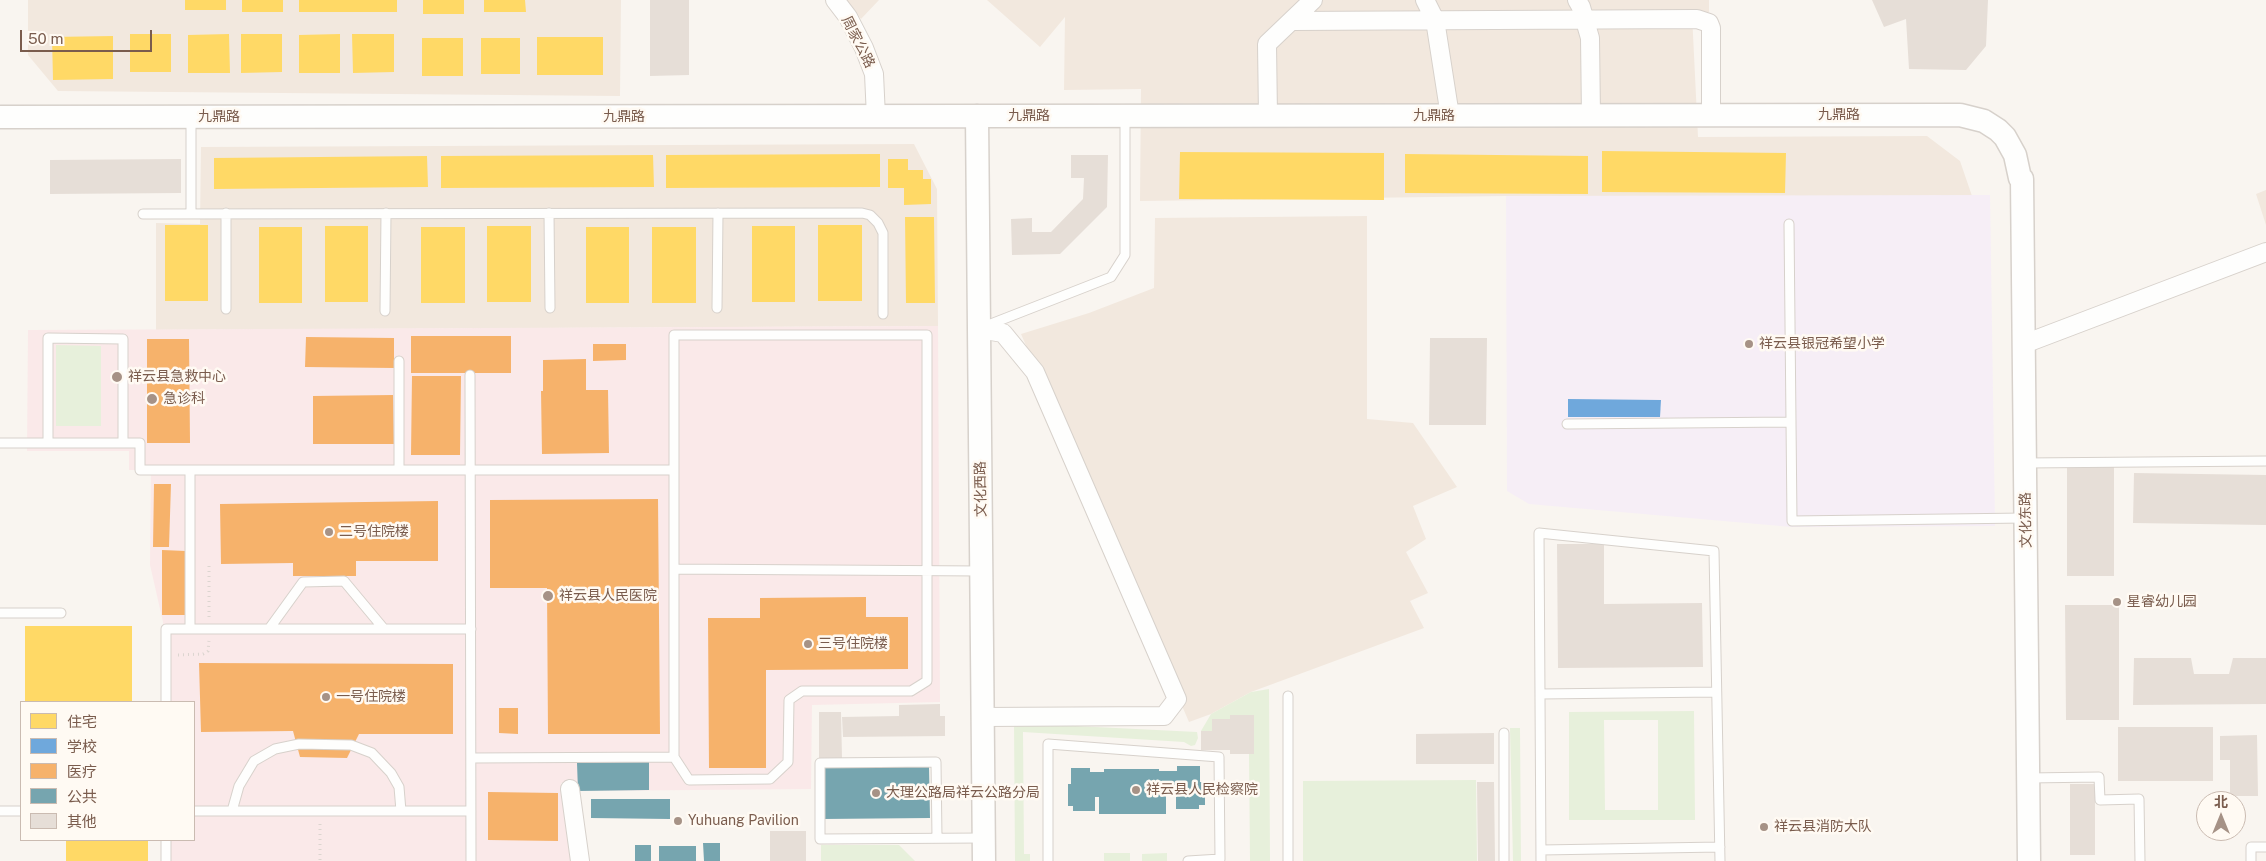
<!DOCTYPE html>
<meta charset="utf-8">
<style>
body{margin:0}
#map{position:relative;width:2266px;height:861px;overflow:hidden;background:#f9f5f0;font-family:"Public Sans","Noto Sans SC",sans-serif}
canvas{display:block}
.legend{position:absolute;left:20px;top:701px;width:175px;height:140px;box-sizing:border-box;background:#fffaf3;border:1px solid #cabbb1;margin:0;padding:6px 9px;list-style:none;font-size:15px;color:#7a5c4d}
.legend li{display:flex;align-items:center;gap:10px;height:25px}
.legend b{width:25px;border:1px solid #cabbb1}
.north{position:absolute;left:2196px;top:791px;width:50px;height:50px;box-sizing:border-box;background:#fffaf3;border:1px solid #cabbb1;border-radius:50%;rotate:0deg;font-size:14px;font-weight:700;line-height:20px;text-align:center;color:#7a5c4d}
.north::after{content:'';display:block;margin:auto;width:18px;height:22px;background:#a69286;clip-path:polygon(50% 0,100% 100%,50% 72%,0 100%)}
.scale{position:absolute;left:20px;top:30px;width:132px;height:22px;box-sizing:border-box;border:2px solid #7a5c4d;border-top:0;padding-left:6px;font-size:15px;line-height:18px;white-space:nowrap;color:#7a5c4d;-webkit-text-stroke:4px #fffaf3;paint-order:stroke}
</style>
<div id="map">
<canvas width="2266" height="861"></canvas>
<ul class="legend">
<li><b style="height:14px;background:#ffd966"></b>住宅</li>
<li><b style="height:14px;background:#6fa8dc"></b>学校</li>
<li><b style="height:14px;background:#f6b26b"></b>医疗</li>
<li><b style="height:14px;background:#76a5af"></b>公共</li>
<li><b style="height:14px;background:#e6ded7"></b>其他</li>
</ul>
<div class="north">北</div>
<div class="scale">50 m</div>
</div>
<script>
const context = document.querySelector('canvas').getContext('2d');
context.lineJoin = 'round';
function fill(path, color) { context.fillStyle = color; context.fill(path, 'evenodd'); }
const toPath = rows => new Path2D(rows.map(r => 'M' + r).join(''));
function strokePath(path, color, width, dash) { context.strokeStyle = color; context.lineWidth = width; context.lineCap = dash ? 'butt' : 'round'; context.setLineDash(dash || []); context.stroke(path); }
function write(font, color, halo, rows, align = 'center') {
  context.font = font + ' "Public Sans","Noto Sans SC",sans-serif'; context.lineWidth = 5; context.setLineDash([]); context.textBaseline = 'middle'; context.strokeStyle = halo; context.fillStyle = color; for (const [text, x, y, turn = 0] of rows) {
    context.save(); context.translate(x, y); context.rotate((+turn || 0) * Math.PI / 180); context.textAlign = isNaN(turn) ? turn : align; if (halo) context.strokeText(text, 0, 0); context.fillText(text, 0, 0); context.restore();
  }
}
fill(toPath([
 [28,0,621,0,620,96,58,91,28,55],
 [846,0,879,0,861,19],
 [987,0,1709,0,1709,12,1277,15,1692,14,1698,137,1927,136,1960,161,1972,196,1506,196,1140,201,1141,89,1064,90,1065,17,1040,47],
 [914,144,937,189,938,326,156,330,156,223,200,224,201,147],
 [2266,190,2266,225,2256,194],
 [1367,216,1367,419,1413,423,1457,487,1413,506,1426,539,1406,552,1428,593,1410,601,1424,628,1251,692,1211,714,1189,722,1021,334,1089,313,1154,288,1155,218]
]), '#f2e8de');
fill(toPath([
 [1990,195,1995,526,1792,527,1529,504,1507,491,1506,196]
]), '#f6eef6');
fill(toPath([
 [938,326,940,702,812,705,811,789,578,791,573,783,561,783,571,861,162,861,162,840,194,840,194,702,163,702,163,622,150,565,151,470,129,470,129,451,27,451,28,330]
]), '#fae9e9');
fill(toPath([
 [56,345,101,346,101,426,56,426],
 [1269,689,1270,861,1250,861,1249,754,1254,754,1254,715,1231,715,1230,719,1213,719,1212,731,1201,731,1211,714,1251,692],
 [1694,711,1695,820,1569,820,1569,712],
 [1604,720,1658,720,1658,810,1605,810],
 [1014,723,1197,732,1198,738,1195,745,1191,746,1184,742,1023,732,1024,854,1030,854,1030,861,1015,861],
 [1510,728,1520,728,1521,861,1513,861],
 [1476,780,1477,861,1303,861,1303,781],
 [821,845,899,845,915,861,821,861],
 [1104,853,1130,853,1130,861,1092,861,1104,861],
 [1167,853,1167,861,1180,861,1142,861,1142,854]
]), '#e7f0db');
fill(toPath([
 [185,0,226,0,226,10,185,10],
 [242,0,283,0,283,12,242,12],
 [299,0,397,0,397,12,299,12],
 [423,0,464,0,464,14,423,14],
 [484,0,525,0,526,12,484,12],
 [130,34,171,34,171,72,130,72],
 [229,34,230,73,188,73,188,35],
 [241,34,282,34,282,72,241,73],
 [340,34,340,73,299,73,299,35],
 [352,34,394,34,394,72,353,73],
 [113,36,113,79,53,80,52,37],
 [537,37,603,37,603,75,537,75],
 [422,38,463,38,463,76,422,76],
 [481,38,520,38,520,74,481,74],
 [1602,151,1786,153,1785,193,1602,192],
 [1180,152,1384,153,1384,200,1179,199],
 [880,154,880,187,666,188,666,155],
 [1405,154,1588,156,1588,194,1405,193],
 [653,155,654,187,441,188,441,156],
 [427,156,428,187,214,189,214,158],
 [888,159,908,159,908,170,923,170,923,179,931,179,931,204,904,205,904,188,888,188],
 [905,217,934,217,935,303,906,303],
 [165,225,208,225,208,301,165,301],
 [818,225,862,225,862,301,818,301],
 [325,226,368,226,368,302,325,302],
 [487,226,531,226,531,302,487,302],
 [752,226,795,226,795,302,752,302],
 [259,227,302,227,302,303,259,303],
 [421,227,465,227,465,303,421,303],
 [586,227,629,227,629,303,586,303],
 [652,227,696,227,696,303,652,303],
 [25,626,132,626,132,702,25,702],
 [66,840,148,840,148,861,66,861]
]), '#ffd966');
fill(toPath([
 [1568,399,1661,400,1660,417,1568,417]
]), '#6fa8dc');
fill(toPath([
 [411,336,511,336,511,373,411,373],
 [306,337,394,338,394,368,305,367],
 [147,339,189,339,190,443,147,443],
 [593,344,626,344,626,360,593,361],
 [586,359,586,390,608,390,609,453,542,454,541,391,543,391,543,360],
 [412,376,461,376,460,455,411,455],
 [393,395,394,444,313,444,313,396],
 [154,484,171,484,169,547,153,547],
 [658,499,660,734,548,734,547,588,490,588,490,500],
 [438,501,438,561,356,561,356,576,293,576,293,563,221,564,220,504],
 [162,550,186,551,185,615,162,615],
 [866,597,866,617,908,617,908,669,766,670,766,768,709,768,708,618,760,618,760,598],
 [199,663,453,664,453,734,359,734,347,758,300,757,293,731,201,732],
 [499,708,518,708,518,734,499,733],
 [488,792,558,793,558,841,488,840]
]), '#f6b26b');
fill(toPath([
 [649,762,649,790,578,791,577,763],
 [929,766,930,818,822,819,821,767],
 [1177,766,1200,766,1200,782,1205,782,1205,805,1199,805,1199,809,1176,809,1176,796,1166,796,1166,814,1099,814,1099,797,1095,797,1095,811,1073,811,1073,806,1068,806,1068,784,1071,784,1071,768,1090,768,1090,772,1104,772,1104,769,1159,769,1159,771,1177,771],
 [591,799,670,799,670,819,591,818],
 [703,843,720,843,720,861,704,861],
 [635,845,651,845,651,861,635,861],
 [659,846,696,846,696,861,659,861]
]), '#76a5af');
fill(toPath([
 [650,0,689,0,689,75,650,76],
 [1872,0,1988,0,1986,46,1966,70,1909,69,1906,19,1884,27],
 [1071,155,1108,155,1107,207,1060,254,1012,255,1011,219,1032,218,1032,232,1051,232,1083,199,1084,178,1071,178],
 [181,159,181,193,50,194,50,160],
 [1430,338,1487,338,1486,425,1429,425],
 [2067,467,2114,467,2114,576,2067,576],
 [2134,473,2266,475,2266,525,2133,523],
 [1557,544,1604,544,1604,604,1702,603,1703,667,1558,668],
 [2065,605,2119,605,2119,720,2066,720],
 [2134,658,2191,658,2194,674,2229,674,2233,658,2266,658,2266,704,2133,705],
 [940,704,940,716,945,716,945,736,843,737,842,717,899,716,899,705],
 [819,712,841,712,842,758,819,758],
 [1230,715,1254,715,1254,754,1230,754,1230,750,1201,750,1201,731,1212,731,1212,719,1230,719],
 [2118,727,2213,727,2213,781,2118,781],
 [1494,733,1494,764,1416,764,1416,734],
 [2257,735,2258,796,2230,796,2230,760,2220,760,2220,736],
 [1477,782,1494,782,1495,861,1478,861],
 [2070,784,2095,784,2095,855,2070,855],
 [770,831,806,831,806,861,770,861]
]), '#e6ded7');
const service = toPath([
 [191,117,191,214],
 [226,213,226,309],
 [549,213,550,308],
 [143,214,862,213,870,215,878,223,883,233,883,314],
 [1789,224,1791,422],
 [717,308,718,213],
 [385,311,386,213],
 [983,327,1111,277,1125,255,1125,116],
 [399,361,399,470],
 [470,375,471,861],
 [1567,424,1791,422,1792,521,2025,518],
 [0,443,140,443,140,470,674,470],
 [48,443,48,338,123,339,123,443],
 [2025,463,2266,461],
 [190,470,190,629],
 [674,569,981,571],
 [0,613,61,613],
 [269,629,303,582,344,581,384,629],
 [1540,694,1716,692],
 [1288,696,1288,861],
 [166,702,166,629,471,629],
 [1504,733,1504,861],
 [471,758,674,757,674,335,927,335,927,681,911,691,802,691,789,700,788,762,770,779,689,780,674,757],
 [2028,778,2099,777,2100,800,2139,799,2140,861],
 [0,811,21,811],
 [194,811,471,811],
 [232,811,239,786,254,761,275,749,299,744,351,745,372,753,391,773,399,787,401,811],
 [937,838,936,762,820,763,820,839,984,838],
 [166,840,166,861],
 [1541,850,1720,847],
 [1048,861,1048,744,1219,757,1220,859,1188,861],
 [1541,861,1539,533,1714,551,1720,861],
 [2251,861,2251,847,2266,847]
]);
const minor = toPath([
 [835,0,848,17,864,48,874,74,876,117],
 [1425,0,1435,20,1450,116],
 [1577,0,1581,7,1590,38,1591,116],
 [1291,21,1697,19,1709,23,1711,28,1711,116],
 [1268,116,1267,44,1313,0],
 [979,329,1003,333,1035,372,1177,699,1164,716,983,717],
 [2024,344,2266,252],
 [570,789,580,861]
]);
const tertiary = toPath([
 [977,116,984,861],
 [0,117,1960,115,1984,121,1998,130,2005,137,2015,155,2020,178,2022,179,2029,861]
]);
strokePath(service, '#d7d1cb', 11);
strokePath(minor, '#d7d1cb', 20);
strokePath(tertiary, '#d7d1cb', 25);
strokePath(toPath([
 [209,617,209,563],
 [178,655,203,654,208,651,209,641],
 [320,824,320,861]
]), '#dcd5d0', 3, [1, 4]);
strokePath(service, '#fefefd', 9);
strokePath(minor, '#fefefd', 18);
strokePath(tertiary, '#fefefd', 22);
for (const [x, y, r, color] of [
 [1749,344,5,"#a69286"],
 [117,377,6,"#a69286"],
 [152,399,6,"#a69286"],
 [329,532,5,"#a69286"],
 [548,596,6,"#a69286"],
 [2117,602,5,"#a69286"],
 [808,644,5,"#a69286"],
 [326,697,5,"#a69286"],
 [1136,790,5,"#a69286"],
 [876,793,5,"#a69286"],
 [678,821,5,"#a69286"],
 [1764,827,5,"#a69286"]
]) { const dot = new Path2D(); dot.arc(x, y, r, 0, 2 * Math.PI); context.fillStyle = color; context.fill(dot); strokePath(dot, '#fffaf3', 2); }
write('14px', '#7a5c4d', '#fffaf3', [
 ["周家公路",858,42,63],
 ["九鼎路",1839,115],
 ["九鼎路",1029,116],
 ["九鼎路",1434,116],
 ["九鼎路",219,117],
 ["九鼎路",624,117],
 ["文化西路",981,489,-91],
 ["文化东路",2026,520,-91]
]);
write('14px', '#7a5c4d', '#fffaf3', [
 ["祥云县银冠希望小学",1759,344],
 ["祥云县急救中心",128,377],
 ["急诊科",163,399],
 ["二号住院楼",339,532],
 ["祥云县人民医院",559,596],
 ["星睿幼儿园",2127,602],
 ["三号住院楼",818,644],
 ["一号住院楼",336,697],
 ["祥云县人民检察院",1146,790],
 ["大理公路局祥云公路分局",886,793],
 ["Yuhuang Pavilion",688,821],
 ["祥云县消防大队",1774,827]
], 'left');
</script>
